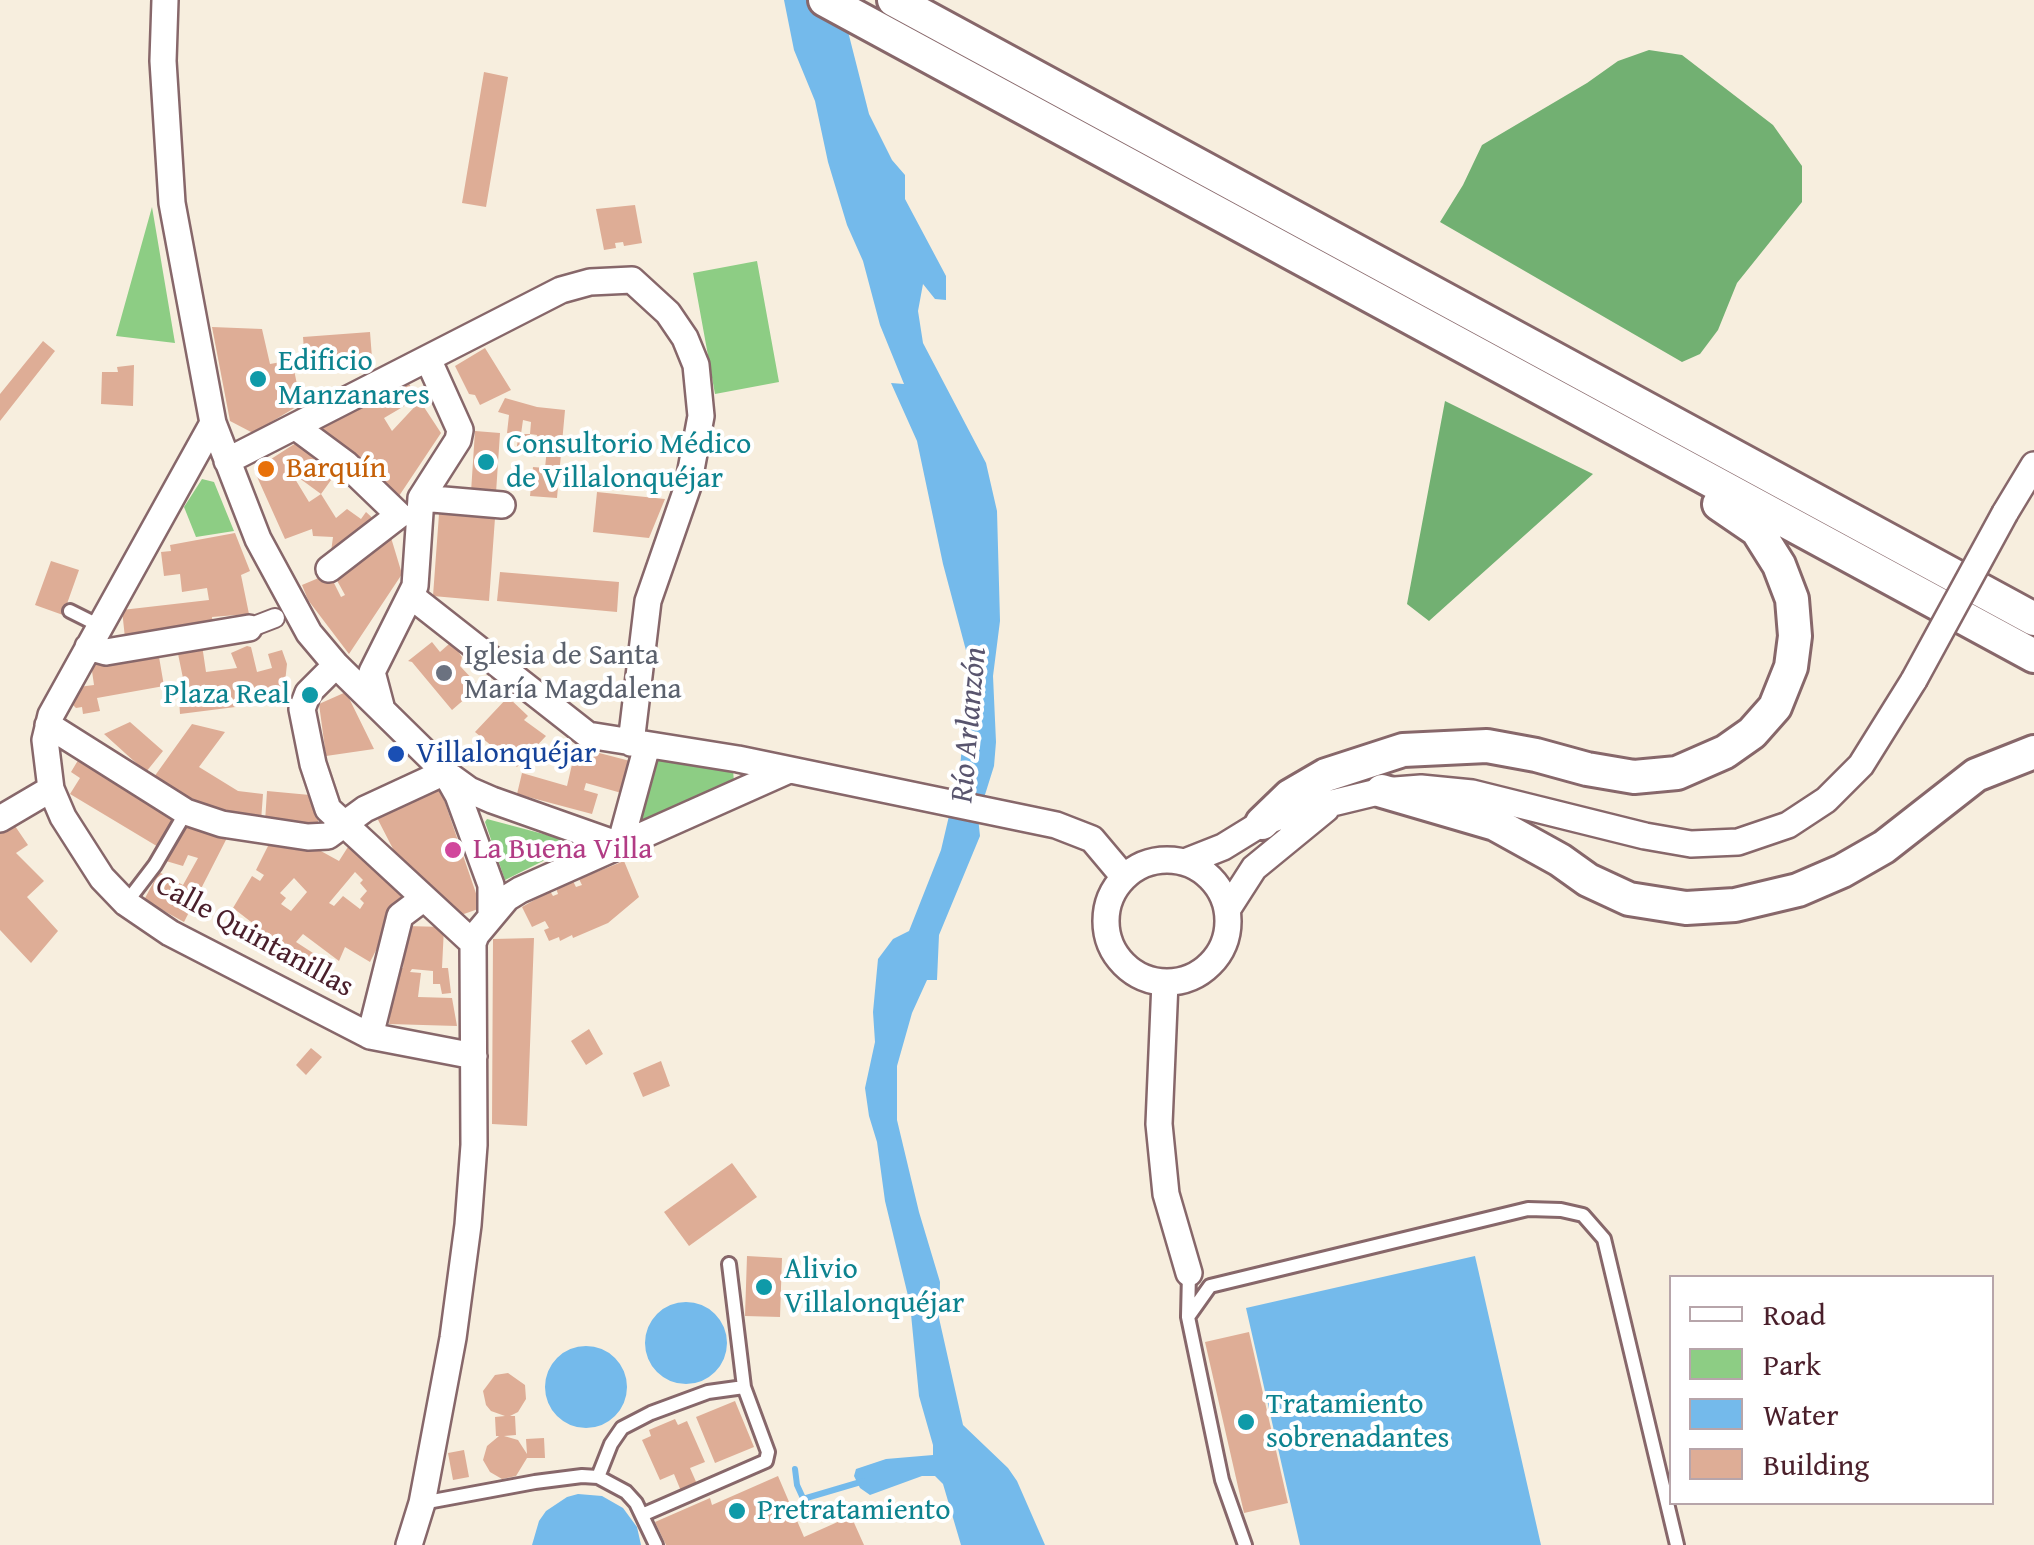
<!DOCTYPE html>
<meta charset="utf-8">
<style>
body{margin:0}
#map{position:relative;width:2034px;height:1545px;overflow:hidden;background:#f7eede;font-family:"Gentium Book Plus",serif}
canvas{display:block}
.legend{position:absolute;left:1669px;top:1275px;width:325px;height:230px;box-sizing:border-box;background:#fff;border:2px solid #b7a5aa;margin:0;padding:12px 18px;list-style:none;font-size:30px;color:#4a1f2b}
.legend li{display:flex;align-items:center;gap:20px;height:50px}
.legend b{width:50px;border:2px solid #b7a5aa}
</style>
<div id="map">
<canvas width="2034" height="1545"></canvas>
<ul class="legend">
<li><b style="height:12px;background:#fff"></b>Road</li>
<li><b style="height:28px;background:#8dcd84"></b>Park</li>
<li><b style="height:28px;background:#74baeb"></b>Water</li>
<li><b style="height:28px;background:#dead96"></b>Building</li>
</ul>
</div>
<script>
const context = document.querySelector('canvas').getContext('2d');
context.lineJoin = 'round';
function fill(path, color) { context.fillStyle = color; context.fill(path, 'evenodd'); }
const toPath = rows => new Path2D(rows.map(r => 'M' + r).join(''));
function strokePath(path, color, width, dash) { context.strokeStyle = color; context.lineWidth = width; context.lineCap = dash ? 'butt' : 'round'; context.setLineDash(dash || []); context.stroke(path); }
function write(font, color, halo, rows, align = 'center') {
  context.font = font + ' "Gentium Book Plus",serif'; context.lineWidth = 8; context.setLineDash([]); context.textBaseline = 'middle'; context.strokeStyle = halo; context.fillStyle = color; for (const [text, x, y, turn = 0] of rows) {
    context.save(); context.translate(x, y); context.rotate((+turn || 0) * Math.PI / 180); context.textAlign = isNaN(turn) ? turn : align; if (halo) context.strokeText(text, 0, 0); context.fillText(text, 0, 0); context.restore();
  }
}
fill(toPath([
 [152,207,175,343,116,336],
 [757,261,779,382,715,394,693,273],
 [202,479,214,482,234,531,196,537,184,507],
 [651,755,733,770,734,782,633,831],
 [487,819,562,839,567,843,567,849,505,880,485,822]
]), '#8dcd84');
fill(toPath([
 [1649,50,1682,55,1773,125,1802,166,1802,202,1737,283,1718,330,1700,354,1682,362,1440,222,1463,185,1482,145,1587,83,1618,61],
 [1445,401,1593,474,1429,621,1407,604]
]), '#72b072');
fill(toPath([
 [784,0,840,0,869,114,892,160,905,175,905,199,946,276,946,300,935,299,923,284,918,311,923,343,986,463,997,511,1000,621,993,676,996,742,994,766,978,817,980,836,939,935,937,980,927,980,912,1013,897,1066,897,1120,919,1212,940,1282,939,1318,963,1425,1008,1468,1017,1481,1045,1545,961,1545,943,1484,935,1476,922,1476,870,1495,860,1488,854,1476,856,1469,886,1459,933,1455,933,1445,919,1396,910,1304,885,1201,877,1142,869,1116,865,1088,875,1042,873,1012,878,959,893,939,909,931,941,850,960,769,966,696,972,673,943,564,917,441,891,383,904,384,880,325,863,261,847,225,828,162,815,101,794,50],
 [1475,1256,1541,1545,1300,1545,1246,1308],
 '645 1343a41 41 0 1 1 82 0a41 41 0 1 1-82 0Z',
 '545 1387a41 41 0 1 1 82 0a41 41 0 1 1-82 0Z',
 [578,1494,602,1496,623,1508,637,1527,641,1545,532,1545,539,1521,546,1511,567,1497]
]), '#74baeb');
strokePath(toPath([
 [795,1469,797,1485,813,1520,840,1512,846,1519],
 [803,1499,864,1481]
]), '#74baeb', 6);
fill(toPath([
 [484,72,508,77,486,207,462,203],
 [635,205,642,243,624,246,623,242,615,243,616,248,604,250,596,209],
 [212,327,262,329,270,364,292,360,301,404,253,433,230,421],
 [370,332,372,358,305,363,303,337],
 [43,341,55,351,0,421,0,394],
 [485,348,511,390,480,405,475,395,469,394,455,366],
 [134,365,133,406,101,404,102,372,118,372,117,367],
 [406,379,418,398,384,418,392,431,420,401,441,433,397,499,314,430],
 [505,398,537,407,565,410,557,498,530,496,533,467,545,468,547,448,536,447,537,435,530,434,531,422,523,420,521,434,530,434,527,452,516,452,519,433,507,433,509,415,498,412],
 [475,431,500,433,496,493,471,492],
 [299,441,339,469,321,494,336,518,347,509,361,519,366,512,377,522,331,552,333,537,313,536,312,529,285,539,254,470],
 [292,474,295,475,321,494,309,502],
 [597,492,665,499,649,538,593,532],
 [439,514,495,518,489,601,433,596],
 [389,531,402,574,349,654,308,600,302,585,321,577,323,582,331,577,341,597,345,595,334,575],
 [235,533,250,571,241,575,249,614,212,617,213,625,125,638,122,610,209,600,207,588,182,592,180,574,164,576,161,552,171,551,170,545],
 [51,561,79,570,63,615,35,605],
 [500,572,619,582,617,612,497,601],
 [432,642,440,652,449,644,453,644,462,657,460,666,476,683,470,687,474,691,452,710,412,662,408,661],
 [202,645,206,672,237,668,231,653,247,646,251,647,257,672,272,668,268,654,282,650,287,664,283,701,180,714,178,684,184,683,177,649],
 [158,651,164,686,97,698,100,711,83,714,82,707,76,708,70,702,78,687,94,685,91,664],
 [346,692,374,749,326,756,319,704],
 [508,697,528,716,524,720,546,736,517,767,475,732],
 [130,722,163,751,146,772,104,734],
 [192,724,225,732,199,767,238,791,263,794,261,821,221,817,154,777],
 [576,747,634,762,625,794,586,783,584,790,598,794,592,814,517,794,522,773,567,786],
 [80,757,179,817,160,848,70,794,80,778,71,772],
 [440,788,481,908,461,915,406,874,375,814],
 [267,791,310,795,318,811,318,826,265,822],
 [21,811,28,818,15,826,28,845,16,853,44,881,27,897,58,931,31,963,0,930,0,824],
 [189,820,230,832,184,922,144,900,159,872,183,885,198,858,188,855,183,866,166,861],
 [353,839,406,892,370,962,345,947,339,961,303,934,296,942,330,964,317,984,264,949,272,938,233,908,252,876,260,881,264,875,256,870,271,840,319,850,339,861],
 [355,872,363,880,360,883,367,891,360,899,364,903,360,909,343,896,334,906,329,903],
 [294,878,307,892,291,911,281,904,286,898,280,893],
 [624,861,639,897,608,923,573,938,572,935,560,941,559,937,549,941,544,930,549,928,545,921,532,927,522,907,550,891,553,896,558,894,556,888,573,881,576,887,582,885,579,879],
 [406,926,444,927,442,968,448,968,451,993,442,994,440,984,433,984,433,971,412,969,410,972,421,973,418,997,452,998,457,1026,389,1024,397,967,403,968],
 [534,938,527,1126,492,1124,493,939],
 [589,1029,603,1054,586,1065,571,1041],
 [311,1048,322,1057,306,1075,296,1065],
 [661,1061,670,1086,643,1097,633,1073],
 [732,1163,757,1197,689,1246,664,1212],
 [747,1256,782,1258,780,1317,745,1316],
 [1249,1332,1288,1503,1244,1513,1205,1342],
 [508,1373,525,1385,526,1399,518,1412,510,1416,515,1416,516,1435,504,1436,518,1440,527,1454,526,1439,544,1438,545,1458,527,1458,516,1476,502,1479,490,1472,483,1460,487,1446,499,1436,496,1436,495,1417,505,1416,491,1411,486,1405,483,1391,495,1375],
 [735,1401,754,1447,715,1463,696,1417],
 [675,1419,678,1425,687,1421,705,1462,690,1468,697,1484,681,1491,674,1474,660,1480,642,1440,651,1436,649,1430],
 [464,1450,469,1477,453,1480,448,1453],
 [778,1476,804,1537,851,1516,864,1545,666,1545,655,1522,710,1498,712,1505]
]), '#dead96');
const service = toPath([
 [70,611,90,621],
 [126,903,155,865,186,812],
 [1188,1316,1189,1273],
 [598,1477,611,1444,622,1428,651,1413,708,1392,744,1387],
 [422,1503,535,1482,582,1476,598,1477,626,1492,636,1503,656,1545],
 [642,1515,766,1461,768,1452,744,1387,729,1264],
 [1245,1545,1222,1480,1188,1317,1210,1286,1528,1209,1561,1210,1583,1215,1604,1239,1677,1545]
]);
const pedestrian = toPath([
 [249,628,275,618]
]);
const minor = toPath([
 [165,0,163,61,172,203,213,423,258,539,309,633,336,665,445,772,458,795,491,885,491,916],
 [213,423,51,715,45,740,51,789,63,817,102,878,126,903,170,933,370,1036,474,1056],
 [296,427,346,464,399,515],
 [227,461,561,290,590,282,632,280,668,313,685,338,696,365,701,416,688,486,648,601,631,743],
 [421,498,502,505],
 [2005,513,2034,465],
 [329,569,399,515],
 [411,596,588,735,738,759,1056,825,1092,839,1124,877],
 [88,647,106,652,249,628],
 [336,665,308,693,302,709,313,764,328,809,473,943],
 [381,706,372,672,415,586,421,498,458,440,460,430,428,359],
 [48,725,186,812,222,824,308,837,328,836,365,809,445,772],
 [451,777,469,790,492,800,622,846],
 [0,819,51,789],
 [620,845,647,746],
 '1106 921a61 61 0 1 1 122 0a61 61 0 1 1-122 0Z',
 [1185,862,1223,847,1262,823,1287,814,1382,791,1421,788,1472,793,1645,836,1691,844,1738,842,1788,825,1826,800,1861,765,1914,680],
 [1227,910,1254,868,1326,809],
 [1165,982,1159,1124,1166,1194,1189,1273],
 [370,1036,400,916,424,898],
 [409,1545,422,1503,453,1338,468,1225,474,1145,473,943,476,935,507,898,520,890,789,770]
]);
const secondary = toPath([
 [825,0,2034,656],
 [894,0,2034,619],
 [1382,791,1495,824,1560,860,1588,880,1629,899,1686,908,1735,905,1798,890,1842,871,1884,847,1976,775,2034,752],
 [1262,823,1290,796,1326,775,1403,750,1487,746,1536,755,1587,769,1634,777,1677,773,1725,752,1752,733,1775,707,1791,667,1795,636,1792,599,1779,565,1757,530,1719,504]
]);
strokePath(service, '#87676a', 18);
strokePath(pedestrian, '#87676a', 22);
strokePath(minor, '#87676a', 30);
strokePath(secondary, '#87676a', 38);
strokePath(service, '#fff', 12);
strokePath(pedestrian, '#fff', 18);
strokePath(minor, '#fff', 25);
strokePath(secondary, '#fff', 32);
const minorBridge = toPath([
 [1914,680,2005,513]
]);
strokePath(minorBridge, '#87676a', 30, []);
strokePath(minorBridge, '#fff', 25);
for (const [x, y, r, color] of [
 [258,379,10,"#0f9aa8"],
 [486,462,10,"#0f9aa8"],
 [266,469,10,"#e8710a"],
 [444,673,10,"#6b7280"],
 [310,695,10,"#0f9aa8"],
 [396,754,10,"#1a4fb4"],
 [453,850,10,"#d1479c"],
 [764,1287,10,"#0f9aa8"],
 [1246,1422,10,"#0f9aa8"],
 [737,1511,10,"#0f9aa8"]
]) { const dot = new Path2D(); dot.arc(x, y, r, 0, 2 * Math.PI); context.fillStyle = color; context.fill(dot); strokePath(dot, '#fff', 4); }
write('30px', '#0d838f', '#fff', [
 ["Edificio",278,362],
 ["Manzanares",278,396],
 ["Consultorio Médico",506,445],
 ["de Villalonquéjar",506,479],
 ["Plaza Real",290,695,"right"],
 ["Alivio",784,1270],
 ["Villalonquéjar",784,1304],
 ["Tratamiento",1266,1405],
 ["sobrenadantes",1266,1439],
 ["Pretratamiento",757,1511]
], 'left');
write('30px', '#c56008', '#fff', [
 ["Barquín",286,469]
], 'left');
write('30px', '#5b616d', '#fff', [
 ["Iglesia de Santa",464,656],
 ["María Magdalena",464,690]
], 'left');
write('30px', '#164399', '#fff', [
 ["Villalonquéjar",416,754]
], 'left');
write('30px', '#b23c85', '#fff', [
 ["La Buena Villa",473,850]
], 'left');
write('30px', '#4a1f2b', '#fff', [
 ["Calle Quintanillas",254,937,29]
]);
write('italic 32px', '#59556e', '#fff', [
 ["Río Arlanzón",970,725,-85]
]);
</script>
